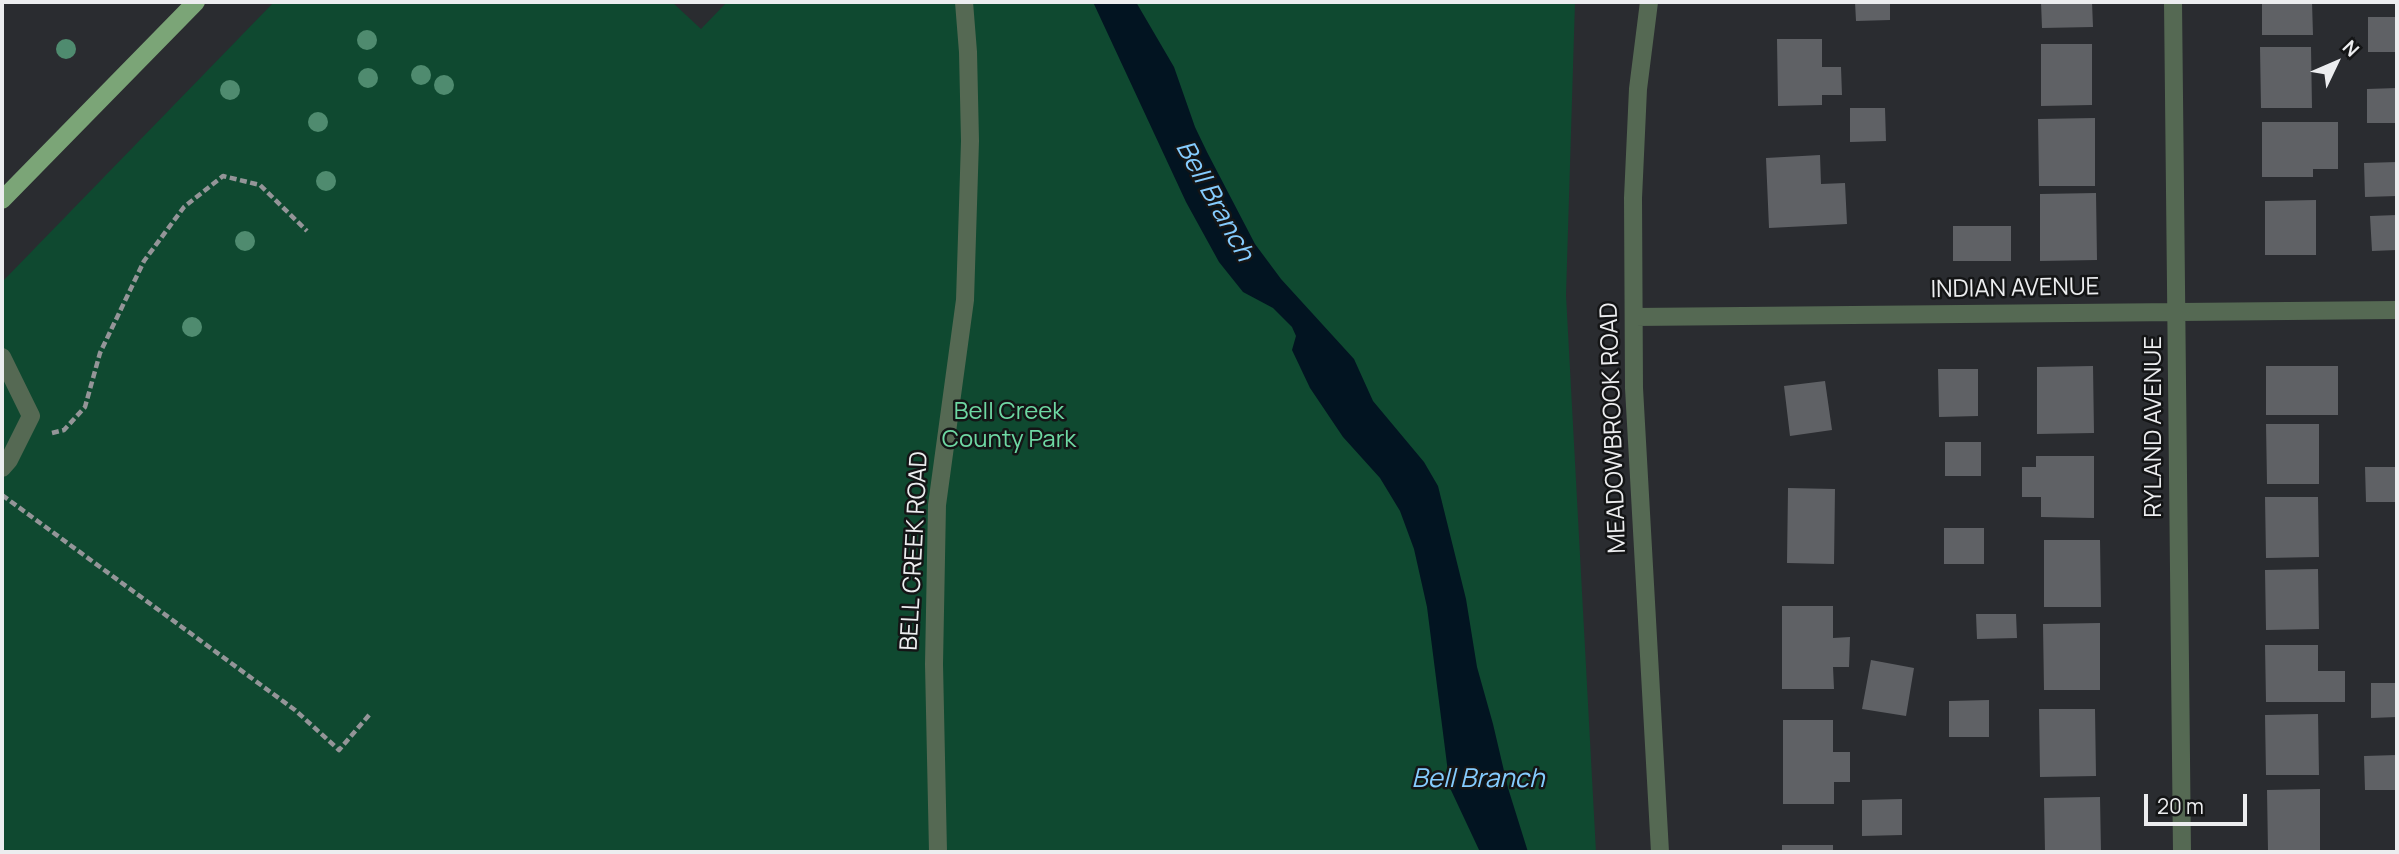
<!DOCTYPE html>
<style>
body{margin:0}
#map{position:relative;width:2399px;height:854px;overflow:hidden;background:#2a2c30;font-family:Manrope,sans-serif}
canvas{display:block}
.frame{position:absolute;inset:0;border:4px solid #ecedef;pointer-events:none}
.north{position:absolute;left:2301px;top:28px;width:70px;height:70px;-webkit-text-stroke:5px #141516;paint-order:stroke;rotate:46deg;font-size:19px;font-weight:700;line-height:28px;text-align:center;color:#ecedef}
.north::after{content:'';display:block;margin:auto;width:24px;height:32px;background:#ecedef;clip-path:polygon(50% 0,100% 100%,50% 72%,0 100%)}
.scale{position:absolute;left:2144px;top:794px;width:103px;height:32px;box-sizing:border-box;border:4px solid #ecedef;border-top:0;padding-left:9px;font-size:21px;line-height:24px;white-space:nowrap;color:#ecedef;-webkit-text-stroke:5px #141516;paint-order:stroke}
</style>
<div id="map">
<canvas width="2399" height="854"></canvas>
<div class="frame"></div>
<div class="north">N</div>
<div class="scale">20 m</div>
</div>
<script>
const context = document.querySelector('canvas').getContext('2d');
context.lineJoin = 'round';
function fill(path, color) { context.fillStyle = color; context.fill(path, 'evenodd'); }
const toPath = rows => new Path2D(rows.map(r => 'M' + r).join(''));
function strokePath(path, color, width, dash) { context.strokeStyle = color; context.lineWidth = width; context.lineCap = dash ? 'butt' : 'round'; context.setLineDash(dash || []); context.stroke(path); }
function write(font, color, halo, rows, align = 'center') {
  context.font = font + ' Manrope,sans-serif'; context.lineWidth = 5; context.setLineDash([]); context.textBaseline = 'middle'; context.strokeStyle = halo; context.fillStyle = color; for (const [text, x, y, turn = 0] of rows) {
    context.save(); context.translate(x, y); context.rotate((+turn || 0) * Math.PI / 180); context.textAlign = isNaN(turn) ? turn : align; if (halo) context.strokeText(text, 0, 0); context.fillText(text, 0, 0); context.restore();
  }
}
fill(toPath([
 [274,2,672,2,701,29,727,2,1575,2,1566,295,1596,852,2,852,2,282]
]), '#0f4930');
fill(toPath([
 [1093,2,1136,2,1174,67,1195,127,1207,152,1255,244,1281,279,1354,359,1373,401,1424,462,1438,486,1466,599,1477,667,1493,724,1508,788,1528,852,1480,852,1450,788,1427,607,1414,549,1400,511,1380,478,1343,437,1310,388,1292,350,1296,336,1292,327,1273,308,1243,292,1219,262,1186,202]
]), '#021421');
fill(toPath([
 [1855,2,1890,2,1890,20,1856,21],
 [2041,2,2092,2,2093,27,2042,28],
 [2262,2,2312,2,2313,35,2262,35],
 [2368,17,2397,17,2397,52,2368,52],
 [1777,39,1822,39,1822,67,1841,67,1842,95,1822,95,1822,105,1778,106],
 [2041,44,2092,44,2092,105,2041,106],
 [2260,47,2311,47,2312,108,2261,108],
 [2397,88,2397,123,2367,123,2367,89],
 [1850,108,1885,108,1886,141,1850,142],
 [2095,118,2095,186,2039,186,2038,119],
 [2262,122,2338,122,2338,169,2313,169,2313,177,2262,177],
 [1820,155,1821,184,1845,183,1847,224,1769,228,1766,158],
 [2397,162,2397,196,2365,197,2364,163],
 [2096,193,2097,260,2040,261,2040,194],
 [2316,200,2316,255,2265,255,2265,201],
 [2397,215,2397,250,2372,251,2370,216],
 [1953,226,2011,226,2011,261,1953,261],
 [2093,366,2094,433,2037,434,2037,367],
 [2266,366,2338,366,2338,415,2266,415],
 [1938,369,1978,369,1978,416,1939,417],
 [1825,381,1832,430,1790,436,1784,386],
 [2266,424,2319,424,2319,484,2267,484],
 [1945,442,1981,442,1981,476,1945,476],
 [2036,456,2094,456,2094,518,2041,517,2041,497,2022,497,2022,467,2036,467],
 [2365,467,2397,467,2397,502,2366,502],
 [1788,488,1835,489,1834,564,1787,563],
 [2265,497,2318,497,2319,557,2266,558],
 [1944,528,1984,528,1984,564,1944,564],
 [2044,540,2100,540,2101,607,2044,607],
 [2318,569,2319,629,2266,630,2265,570],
 [1782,606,1833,606,1833,638,1850,637,1849,667,1833,667,1834,689,1782,689],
 [1976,614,2016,614,2017,638,1977,639],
 [2100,623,2100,690,2044,690,2043,624],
 [2265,645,2318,645,2318,671,2345,671,2345,702,2266,702],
 [1871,660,1914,668,1906,716,1862,709],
 [2371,683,2397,683,2397,717,2371,718],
 [1989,700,1989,737,1949,737,1949,701],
 [2039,709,2095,709,2096,776,2040,777],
 [2318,714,2319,775,2266,775,2265,715],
 [1783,720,1833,720,1833,752,1850,752,1850,782,1834,782,1834,804,1783,804],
 [2397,755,2397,790,2365,790,2364,756],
 [2320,789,2320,850,2268,851,2267,790],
 [2100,797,2101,852,2045,852,2044,798],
 [1902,799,1902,835,1862,836,1862,800],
 [1782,845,1833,845,1833,852,1782,852]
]), '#5f6165');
strokePath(toPath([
 [52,433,64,430,85,407,100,353,144,261,184,207,223,176,260,185,307,231],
 [2,495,295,710,339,750,370,714]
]), '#949598', 4.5, [7, 3.5]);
strokePath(toPath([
 [1649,2,1638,89,1633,198,1634,388,1660,852],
 [2173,2,2182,852],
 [1634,317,2397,310],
 [2,357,31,416,9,460,2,468],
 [938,852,934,664,937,505,965,300,970,141,968,52,964,2]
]), '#556953', 18);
strokePath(toPath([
 [2,200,196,2]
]), '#7ba577', 18);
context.fillStyle = '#4f8b6f';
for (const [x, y] of [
 [367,40],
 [66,49],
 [421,75],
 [368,78],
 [444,85],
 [230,90],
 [318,122],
 [326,181],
 [245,241],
 [192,327]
]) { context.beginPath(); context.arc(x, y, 10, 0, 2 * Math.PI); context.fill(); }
write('24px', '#ecedef', '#141516', [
 ["INDIAN AVENUE",2015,289,-1],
 ["RYLAND AVENUE",2154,427,-90],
 ["MEADOWBROOK ROAD",1614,428,-92],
 ["BELL CREEK ROAD",915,551,-87]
]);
write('24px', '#6ed8a3', '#141516', [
 ["Bell Creek",1009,412],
 ["County Park",1009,440]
]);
write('italic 26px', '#85ccfe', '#141516', [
 ["Bell Branch",1214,201,61],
 ["Bell Branch",1478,780]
]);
</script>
